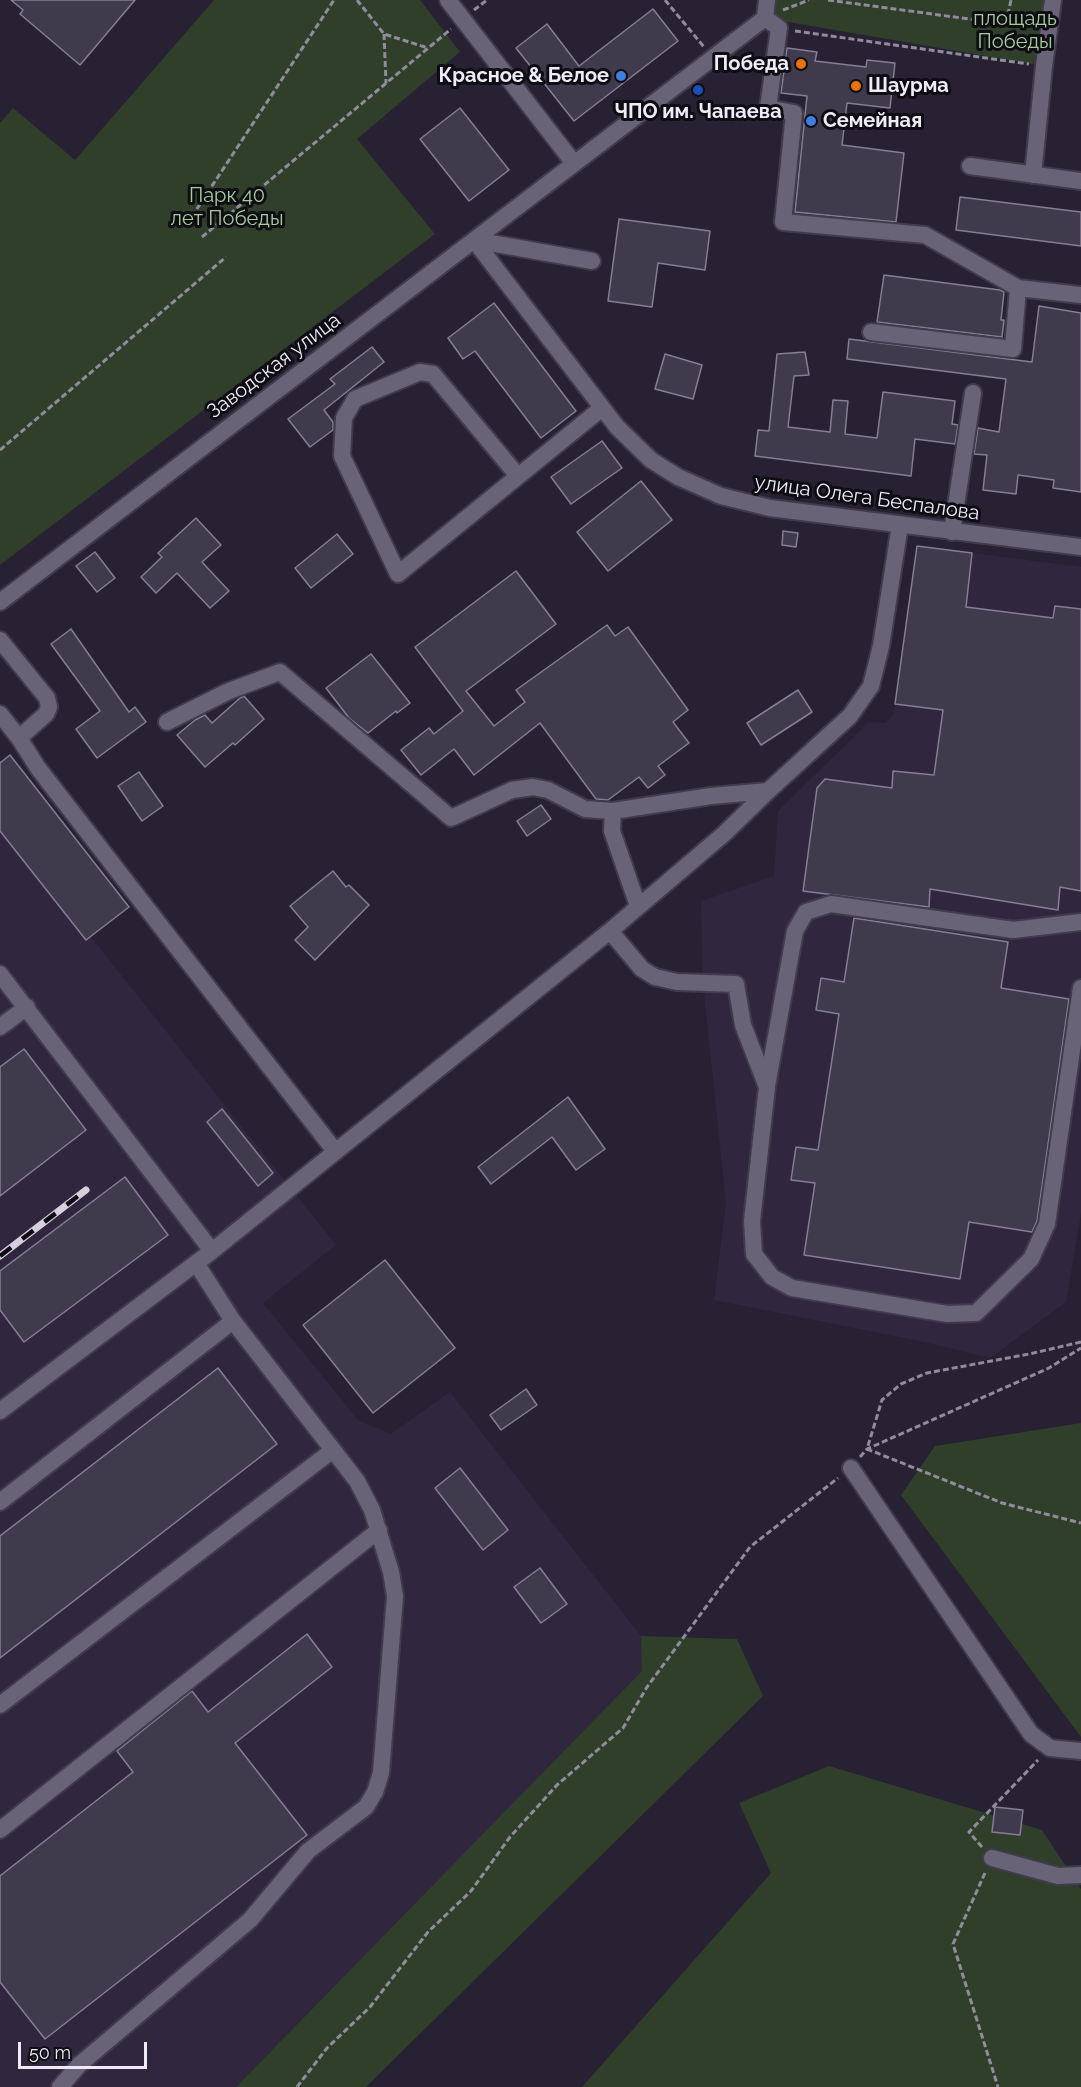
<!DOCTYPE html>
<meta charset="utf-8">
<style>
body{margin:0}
#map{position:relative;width:1081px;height:2087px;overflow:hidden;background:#272133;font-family:Raleway,sans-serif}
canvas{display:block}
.scale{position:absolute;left:18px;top:2042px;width:129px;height:27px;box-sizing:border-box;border:3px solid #efebf8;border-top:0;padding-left:8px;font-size:18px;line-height:21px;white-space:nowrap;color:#efebf8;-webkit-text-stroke:4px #0f0d14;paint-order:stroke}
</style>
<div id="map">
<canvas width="1081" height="2087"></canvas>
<div class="scale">50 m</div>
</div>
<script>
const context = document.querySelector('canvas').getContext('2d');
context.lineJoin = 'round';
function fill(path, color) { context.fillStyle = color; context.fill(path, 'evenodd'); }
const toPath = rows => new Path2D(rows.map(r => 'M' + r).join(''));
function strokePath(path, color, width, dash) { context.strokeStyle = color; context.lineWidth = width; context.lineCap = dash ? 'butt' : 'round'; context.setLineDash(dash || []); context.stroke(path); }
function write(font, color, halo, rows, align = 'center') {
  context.font = font + ' Raleway,sans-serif'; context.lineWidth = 6; context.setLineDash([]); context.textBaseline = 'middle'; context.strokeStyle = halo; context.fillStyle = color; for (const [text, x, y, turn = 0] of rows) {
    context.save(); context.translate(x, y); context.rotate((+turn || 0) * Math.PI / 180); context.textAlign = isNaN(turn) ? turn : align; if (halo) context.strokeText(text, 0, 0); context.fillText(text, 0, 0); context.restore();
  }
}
fill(toPath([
 [917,546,1081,567,1081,1213,1066,1302,990,1358,929,1343,714,1300,726,1203,703,983,701,901,774,876,778,811,869,722,885,723,894,714],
 [10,755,129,907,91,937,336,1245,263,1303,358,1420,391,1434,450,1392,641,1636,643,1671,236,2087,0,2087,0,763]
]), '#30273f');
fill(toPath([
 [214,0,420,0,460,52,357,139,435,234,0,565,0,123,13,108,75,160],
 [767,0,1053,0,1044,66,765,18],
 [1081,1423,1081,1737,901,1495,935,1446],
 [641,1636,737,1639,763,1696,366,2087,236,2087,642,1671],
 [829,1766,1042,1830,1081,1889,1081,2087,582,2087,771,1873,739,1803]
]), '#2f3f2a');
const building = toPath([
 [11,0,135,0,80,65,20,14,23,10,11,0],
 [653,9,678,41,574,121,516,48,547,24,579,66,653,9],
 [787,48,817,52,815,61,866,67,867,60,895,63,890,108,847,103,842,145,904,153,896,222,795,212,807,96,781,93,787,48],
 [460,108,509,170,469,201,420,139,460,108],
 [960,197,1081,212,1081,246,956,230,960,197],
 [619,219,710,231,705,270,658,263,652,307,608,301,619,219],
 [884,275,1000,290,1004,292,1001,320,1004,320,1002,337,877,322,884,275],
 [494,303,576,411,541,438,475,351,463,359,448,338,494,303],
 [1039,306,1081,313,1081,492,1053,488,1054,480,1018,475,1016,494,983,490,987,455,974,454,978,428,999,432,1006,379,847,359,849,339,1032,362,1039,306],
 [372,347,384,362,324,410,333,422,333,430,310,447,288,419,335,384,330,379,372,347],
 [805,352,809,375,794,376,788,427,830,432,833,400,848,401,845,434,877,438,883,392,955,401,952,424,958,425,955,444,915,439,911,476,755,456,758,430,769,431,777,354,805,352],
 [665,354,702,365,693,399,655,389,665,354],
 [602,441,622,468,571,504,551,477,602,441],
 [641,481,672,520,608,571,577,532,641,481],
 [196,518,221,545,202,562,229,591,210,608,177,573,156,593,141,577,162,557,158,553,196,518],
 [783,531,798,533,796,547,782,545,783,531],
 [337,534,353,554,311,588,295,568,337,534],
 [917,546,972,553,966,607,1053,618,1055,606,1081,609,1081,891,1060,887,1058,910,930,889,929,907,803,891,817,788,825,779,892,788,893,771,934,775,943,710,895,704,917,546],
 [95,552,115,578,97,592,76,566,95,552],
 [516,571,556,624,466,691,494,726,525,702,516,690,607,625,615,636,628,627,688,710,673,722,689,743,658,766,665,775,648,788,639,777,608,800,596,799,540,723,474,775,454,749,421,775,401,750,429,728,434,734,463,711,415,647,516,571],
 [71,629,129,712,135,707,146,722,97,758,76,729,100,711,51,644,71,629],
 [371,654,410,703,397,713,396,711,368,733,349,718,326,688,371,654],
 [798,690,812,712,761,745,747,723,798,690],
 [244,696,264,719,235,745,233,743,205,767,177,735,195,720,205,715,212,723,240,698,244,696],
 [10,755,129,907,86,940,0,831,0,763,10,755],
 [139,772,163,806,142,821,118,786,139,772],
 [541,805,551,819,527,836,517,821,541,805],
 [333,871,346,887,349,885,369,905,315,960,295,940,308,927,290,906,333,871],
 [854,918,1008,942,1001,988,1069,999,1037,1221,1032,1232,969,1222,960,1279,804,1255,815,1183,791,1180,796,1147,818,1150,839,1014,816,1010,821,978,844,982,854,918],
 [24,1049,86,1130,0,1196,0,1067,24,1049],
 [568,1097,605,1149,576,1170,552,1137,491,1184,478,1167,568,1097],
 [222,1109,273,1173,258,1186,207,1122,222,1109],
 [125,1177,168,1235,24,1342,0,1310,0,1271,125,1177],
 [385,1260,455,1348,373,1413,303,1325,385,1260],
 [218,1368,277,1444,0,1658,0,1536,218,1368],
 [526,1389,537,1405,501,1430,490,1415,526,1389],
 [460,1468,508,1530,483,1550,435,1488,460,1468],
 [540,1568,567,1604,541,1623,514,1587,540,1568],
 [307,1634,332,1667,235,1743,307,1835,45,2039,0,1982,0,1876,133,1772,117,1751,192,1691,208,1712,307,1634],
 [995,1807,1023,1810,1020,1835,992,1832,995,1807]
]);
fill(building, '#403a4d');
strokePath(building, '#857e94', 1.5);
const minor = toPath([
 [448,0,573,162],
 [765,18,779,28,768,108,794,113,783,222,925,235,1018,288],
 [970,166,1081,181],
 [1033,175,1044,66,1053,0],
 [474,240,617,427,651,460,678,477,721,496,770,508,1081,547],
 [474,240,592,261],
 [871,332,1013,349,1018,288,1081,295],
 [518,476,433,374,420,372,355,399,344,418,342,456,398,574,602,408],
 [952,532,973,393],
 [0,602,765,18,767,0],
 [0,640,47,698,49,707,46,714,19,738,38,768,335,1151],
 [0,714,19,738],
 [167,722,229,691,280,672,451,818,512,790,533,787,548,790,585,809,613,811,711,796,768,791],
 [613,811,612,831,638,906],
 [610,931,642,969,655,977,677,982,736,984,743,1025,767,1087,752,1221,754,1254,772,1277,792,1288,947,1314,976,1313,1031,1259,1047,1224,1081,988],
 [0,974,212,1251],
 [0,1027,27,1007],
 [767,1086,795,931,806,912,831,904,1013,930,1081,922],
 [0,1411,212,1251,610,931,725,833,768,791,850,716,871,686,881,646,900,525],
 [851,1468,1031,1734,1050,1748,1081,1751],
 [0,1502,233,1321],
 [0,1705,333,1450],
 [0,1830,379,1530],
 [992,1858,1058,1876,1081,1875],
 [60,2087,79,2065,250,1920,308,1851,366,1807,375,1792,381,1773,395,1596,391,1572,372,1510,357,1481,233,1321,196,1263]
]);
strokePath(minor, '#413c4b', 20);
strokePath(toPath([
 [357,0,384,34,428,48],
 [665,0,704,47],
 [828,0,1006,24,1011,0],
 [474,10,487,0],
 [783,10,809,0],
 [795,31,1029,64],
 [384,34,386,83],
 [187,224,334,0],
 [202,237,451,29],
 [0,450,226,257],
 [1081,1342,1029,1354,927,1373,901,1384,882,1400,867,1449,1002,1503,1081,1523],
 [860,1457,867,1449,1049,1368,1081,1348],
 [982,1847,969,1832,1038,1760],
 [985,1873,953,1944,998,2087],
 [297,2087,327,2048,370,2007,428,1932,471,1891,510,1837,557,1785,623,1728,647,1687,750,1547,838,1478]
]), '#908c9b', 3, [6, 3]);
strokePath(minor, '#696378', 16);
const rail = toPath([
 [0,1256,86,1190]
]);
strokePath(rail, '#d5d0de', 7);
strokePath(rail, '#0f0d14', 4.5, [14]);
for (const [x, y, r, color] of [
 [801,64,6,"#e8710a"],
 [621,76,6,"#3f7fe0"],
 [856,86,6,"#e8710a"],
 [698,90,6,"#1a4fb4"],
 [811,121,6,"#3f7fe0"]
]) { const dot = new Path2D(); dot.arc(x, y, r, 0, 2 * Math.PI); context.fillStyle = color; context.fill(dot); strokePath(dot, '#0f0d14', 2); }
write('20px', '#a7cc9a', '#0f0d14', [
 ["площадь",1015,19],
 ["Победы",1015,42],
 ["Парк 40",227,196],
 ["лет Победы",227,219]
]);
write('bold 20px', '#efebf8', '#0f0d14', [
 ["Победа",789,64],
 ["Красное & Белое",609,76],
 ["Шаурма",868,86,"left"],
 ["ЧПО им. Чапаева",698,112,"center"],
 ["Семейная",823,121,"left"]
], 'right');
write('20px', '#efebf8', '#0f0d14', [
 ["Заводская улица",274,366,-37],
 ["улица Олега Беспалова",867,498,8]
]);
</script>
